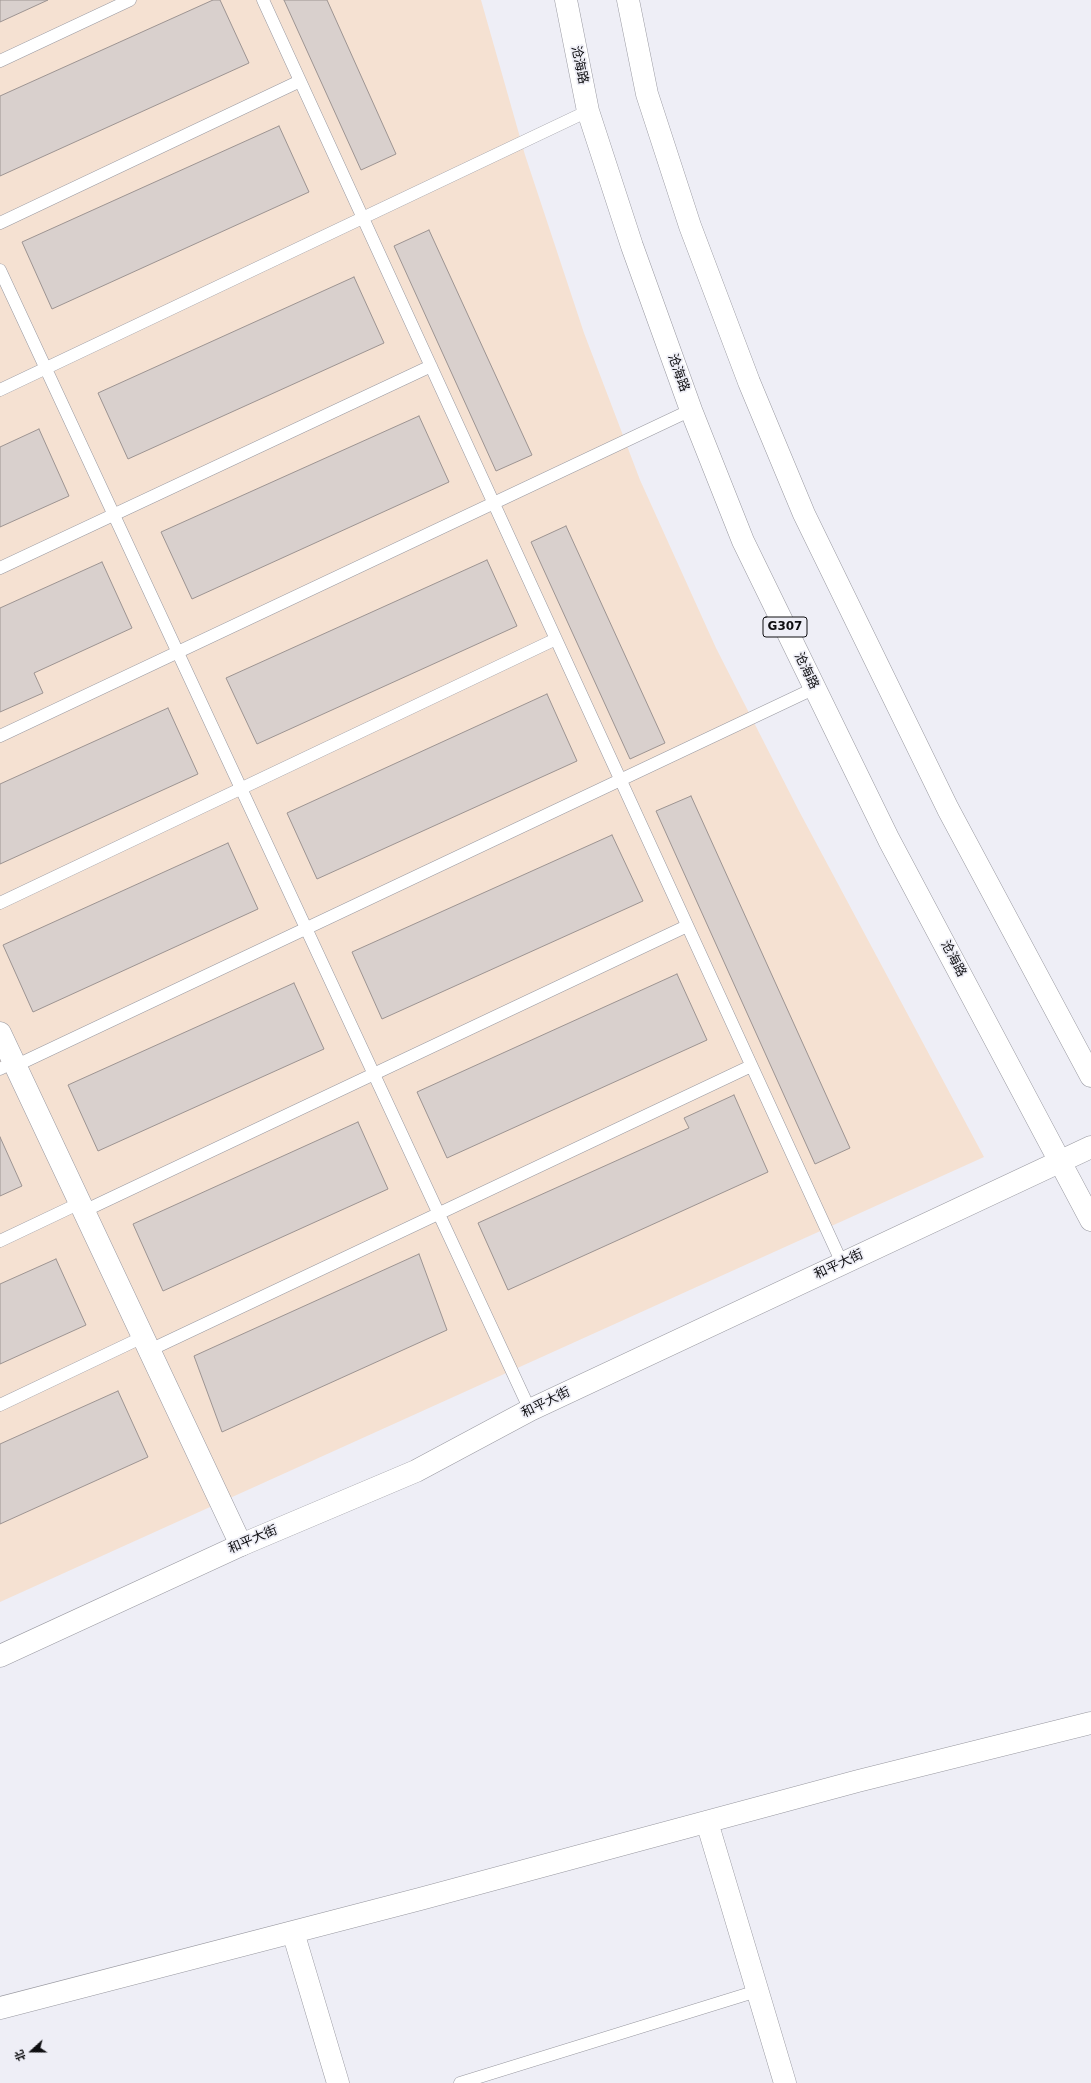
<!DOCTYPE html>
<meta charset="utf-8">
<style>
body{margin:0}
#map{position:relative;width:1091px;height:2083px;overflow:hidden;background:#eeeef6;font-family:"DejaVu Sans","Noto Sans SC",sans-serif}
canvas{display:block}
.north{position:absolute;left:12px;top:2031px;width:40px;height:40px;-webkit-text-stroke:3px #eeeef6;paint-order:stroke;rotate:249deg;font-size:11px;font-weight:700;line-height:16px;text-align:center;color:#0e0e11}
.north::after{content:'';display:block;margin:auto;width:14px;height:18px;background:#0e0e11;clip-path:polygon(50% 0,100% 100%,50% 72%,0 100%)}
</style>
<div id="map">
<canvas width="1091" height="2083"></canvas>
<div class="north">北</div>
</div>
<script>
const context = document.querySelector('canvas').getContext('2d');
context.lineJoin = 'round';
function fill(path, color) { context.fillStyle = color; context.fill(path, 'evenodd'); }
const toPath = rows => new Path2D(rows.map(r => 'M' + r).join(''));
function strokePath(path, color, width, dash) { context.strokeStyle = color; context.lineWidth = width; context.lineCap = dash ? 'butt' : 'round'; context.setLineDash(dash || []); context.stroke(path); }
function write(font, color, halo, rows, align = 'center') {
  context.font = font + ' "DejaVu Sans","Noto Sans SC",sans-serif'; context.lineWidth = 3.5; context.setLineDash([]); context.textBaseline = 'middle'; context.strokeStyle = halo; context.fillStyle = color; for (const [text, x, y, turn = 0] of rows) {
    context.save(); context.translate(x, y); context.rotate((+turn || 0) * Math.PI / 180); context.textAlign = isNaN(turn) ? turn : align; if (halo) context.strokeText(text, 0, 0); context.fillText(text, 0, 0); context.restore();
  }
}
fill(toPath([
 [0,0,481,0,525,155,584,333,640,480,716,648,799,811,984,1157,0,1602]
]), '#f5e1d2');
const building = toPath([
 [0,0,48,0,0,22,0,0],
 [213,0,220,0,249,63,0,176,0,96,213,0],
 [284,0,327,0,396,154,361,170,284,0],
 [279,126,309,192,52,309,22,242,279,126],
 [429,230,532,455,496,471,394,246,429,230],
 [354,277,384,343,128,459,98,393,354,277],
 [419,416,449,482,192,599,161,532,419,416],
 [39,429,69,496,0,527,0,447,39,429],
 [566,526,665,743,630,759,531,542,566,526],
 [487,560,517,626,257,744,226,678,487,560],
 [102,562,132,628,34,673,43,693,0,712,0,608,102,562],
 [547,694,577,761,317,879,287,813,547,694],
 [168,708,198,774,0,864,0,784,168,708],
 [691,796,850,1148,815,1164,656,811,691,796],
 [612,835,643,901,382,1019,352,952,612,835],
 [228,843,258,909,33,1012,3,945,228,843],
 [677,974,707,1040,447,1158,417,1092,677,974],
 [294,983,324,1049,98,1151,68,1085,294,983],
 [734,1095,768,1172,508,1290,478,1223,689,1128,684,1118,734,1095],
 [358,1122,388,1189,163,1291,133,1224,358,1122],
 [0,1137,22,1186,0,1196,0,1137],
 [419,1254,447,1330,222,1432,194,1356,419,1254],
 [56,1259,86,1325,0,1364,0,1284,56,1259],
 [118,1391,148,1457,0,1524,0,1444,118,1391]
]);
fill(building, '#d9d0cd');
strokePath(building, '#9d9492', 1);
const lane = toPath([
 [263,0,842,1263],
 [0,61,130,0],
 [0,223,300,81],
 [0,270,530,1410],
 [0,390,588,111],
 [0,568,431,366],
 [0,736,691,410],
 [0,903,556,639],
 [15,1066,815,688],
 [0,1069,14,1062],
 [84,1211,687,926],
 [0,1241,80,1203],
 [150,1350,751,1066],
 [0,1405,143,1337],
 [460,2083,757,1991]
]);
const street = toPath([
 [0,1033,241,1545],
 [707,1822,785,2083],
 [293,1932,338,2083],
 [0,2008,420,1899,858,1781,1091,1723]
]);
const secondary = toPath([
 [0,1656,241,1545,416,1471,530,1410,1091,1147]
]);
const primary = toPath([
 [566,0,588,111,632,246,691,410,743,541,889,840,1091,1220],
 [628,0,647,94,690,226,749,382,804,514,948,809,1091,1076]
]);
strokePath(lane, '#9898a0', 13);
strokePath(street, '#9898a0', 23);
strokePath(secondary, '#9898a0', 23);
strokePath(primary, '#9898a0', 23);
strokePath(lane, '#fff', 12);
strokePath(street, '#fff', 22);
strokePath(secondary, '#fff', 22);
strokePath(primary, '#fff', 22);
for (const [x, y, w] of [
 [785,627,44]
]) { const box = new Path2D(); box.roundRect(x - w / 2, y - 10, w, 20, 3); context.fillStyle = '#eeeef6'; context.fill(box); strokePath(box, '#0e0e11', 1); }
write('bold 12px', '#0e0e11', null, [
 ["G307",785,627]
]);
write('13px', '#0e0e11', '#eeeef6', [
 ["沧海路",579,65,78],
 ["沧海路",678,373,70],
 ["沧海路",806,671,64],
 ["沧海路",953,959,62],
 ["和平大街",839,1265,-25],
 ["和平大街",546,1403,-26],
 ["和平大街",253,1540,-23]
]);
</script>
